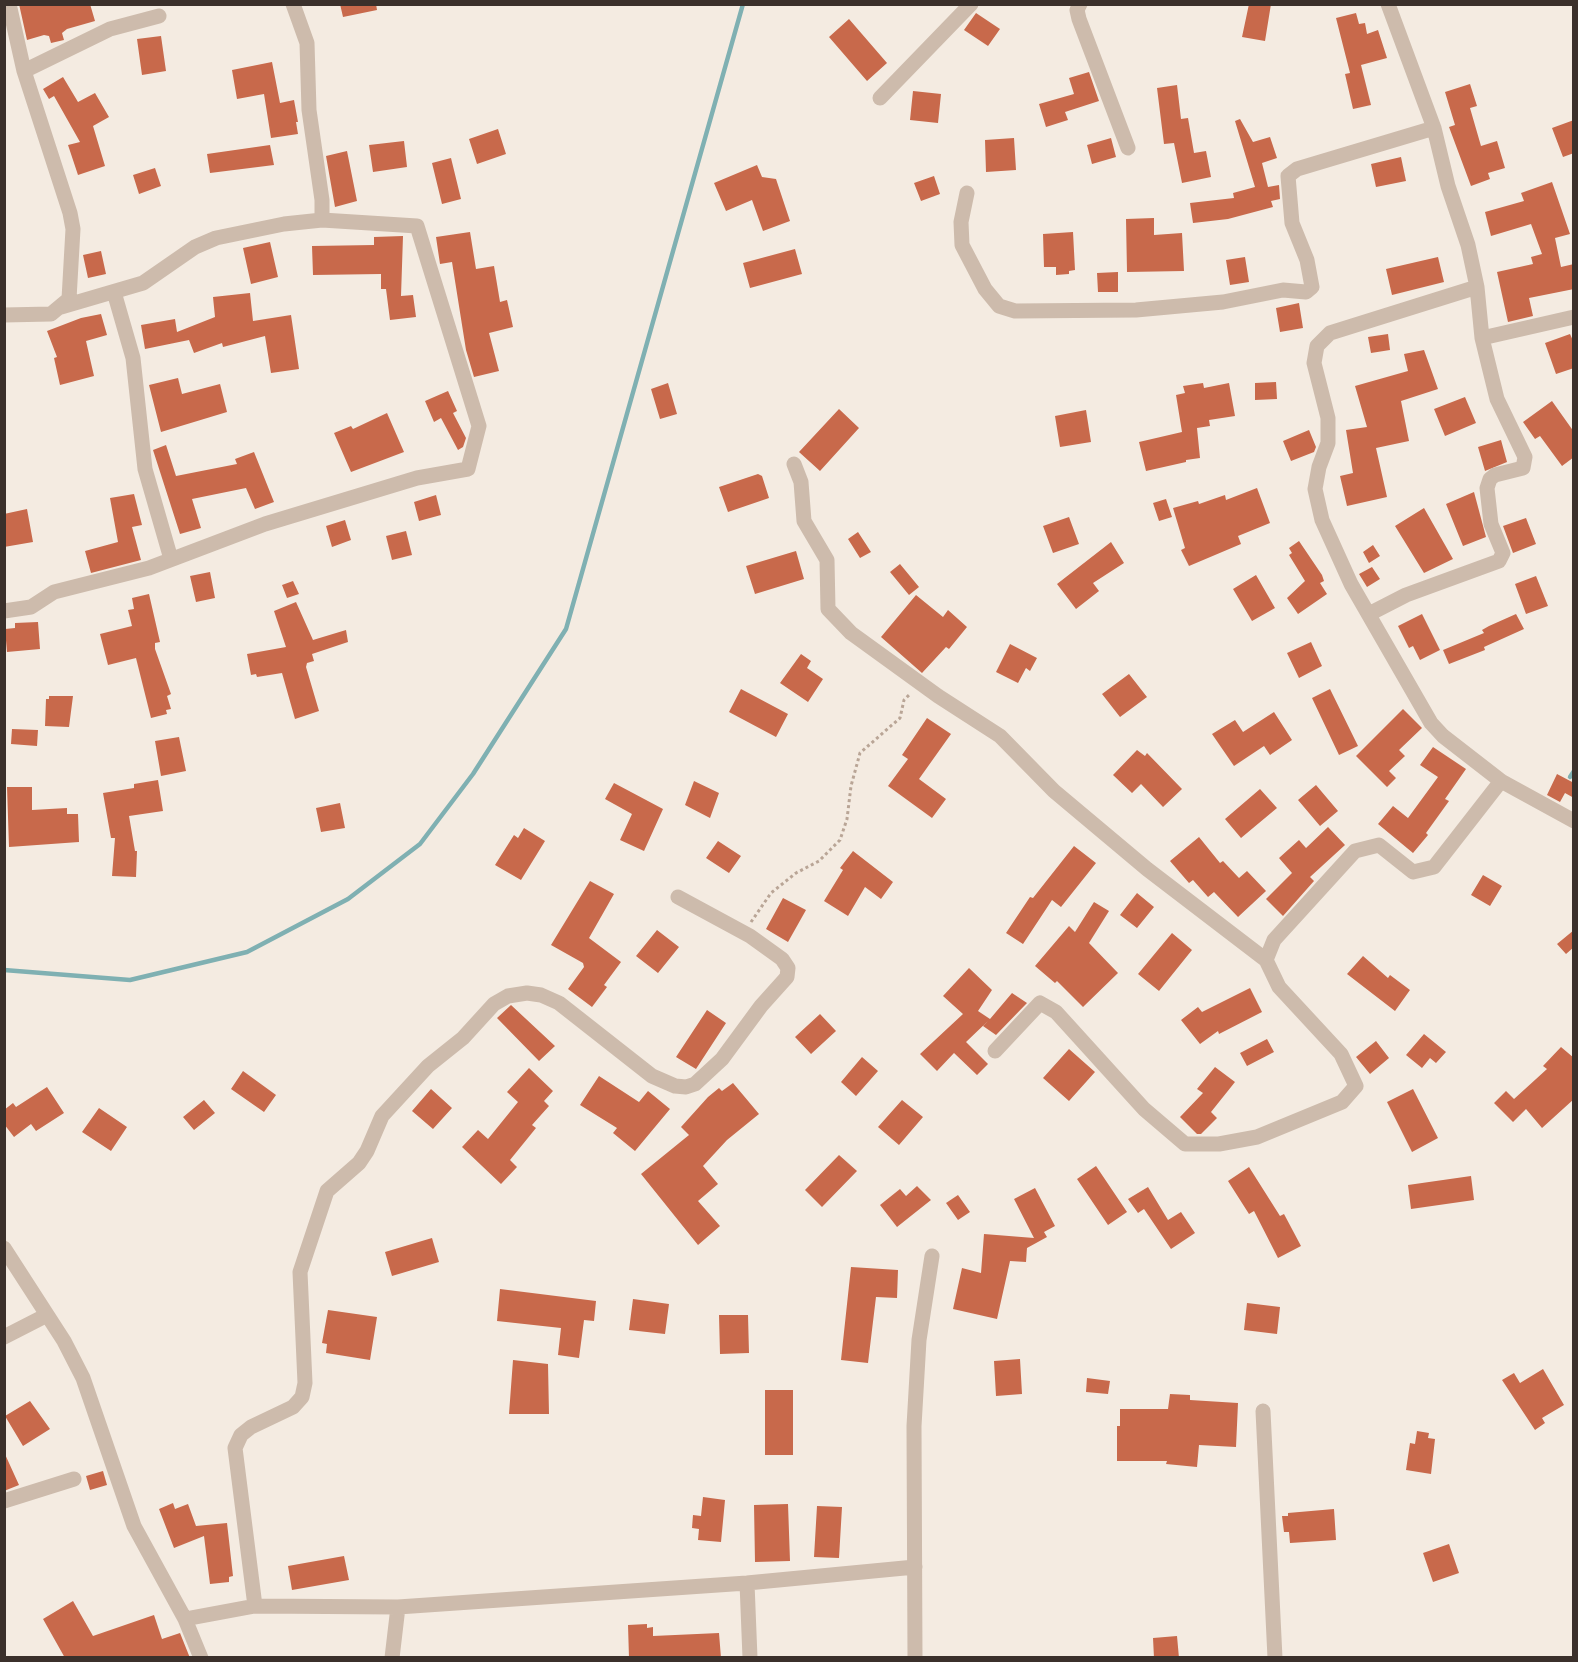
<!DOCTYPE html>
<style>
body{margin:0}
#map{position:relative;width:1578px;height:1662px;overflow:hidden;background:#f4ebe1;font-family:Figtree,sans-serif}
canvas{display:block}
.frame{position:absolute;inset:0;border:6px solid #3b302b;pointer-events:none}
</style>
<div id="map">
<canvas width="1578" height="1662"></canvas>
<div class="frame"></div>
</div>
<script>
const context = document.querySelector('canvas').getContext('2d');
context.lineJoin = 'round';
const toPath = rows => new Path2D(rows.map(r => 'M' + r).join(''));
function strokePath(path, color, width, dash) { context.strokeStyle = color; context.lineWidth = width; context.lineCap = dash ? 'butt' : 'round'; context.setLineDash(dash || []); context.stroke(path); }
function fill(path, color) { context.fillStyle = color; context.fill(path, 'evenodd'); }
strokePath(toPath([
 [1570,777,1574,771],
 [4,970,130,980,247,952,348,899,420,844,473,774,566,629,743,4]
]), '#7fb0b2', 4.5);
fill(toPath([
 [19,4,90,4,95,21,67,29,62,33,64,40,51,43,49,36,44,35,27,40],
 [340,4,376,4,377,10,343,17],
 [1249,4,1271,4,1265,41,1242,37],
 [976,13,1000,29,988,46,964,30],
 [1356,13,1359,24,1365,23,1367,34,1378,30,1387,58,1361,65,1371,105,1353,109,1345,74,1350,73,1336,18],
 [849,19,887,63,867,81,829,37],
 [161,36,166,71,142,75,137,39],
 [272,62,280,103,294,100,298,122,296,122,298,134,271,138,264,94,237,99,232,70],
 [1089,72,1099,101,1065,112,1068,120,1046,127,1039,104,1074,94,1069,78],
 [63,77,78,102,95,93,109,117,93,126,105,166,78,175,68,145,80,142,54,96,49,99,43,89],
 [1470,84,1477,106,1470,108,1481,146,1497,141,1505,168,1488,173,1490,179,1471,186,1449,127,1455,125,1445,92],
 [1177,85,1181,119,1188,118,1194,153,1206,151,1211,177,1182,183,1174,143,1164,144,1157,88],
 [913,91,941,94,938,123,910,120],
 [1240,119,1253,142,1270,137,1277,158,1262,163,1268,187,1279,185,1280,199,1271,201,1273,207,1228,219,1193,223,1190,203,1234,198,1233,193,1255,187,1235,121],
 [1574,120,1574,153,1563,157,1552,128],
 [498,129,506,154,477,164,469,139],
 [1014,138,1016,170,986,172,985,140],
 [1111,138,1116,157,1092,164,1087,145],
 [404,141,407,167,373,172,369,145],
 [270,145,274,165,210,173,207,154],
 [347,151,357,201,335,207,326,156],
 [1401,157,1406,181,1376,187,1371,164],
 [451,158,461,199,442,204,432,163],
 [757,165,762,177,776,179,790,221,763,231,752,200,726,211,714,183],
 [155,168,161,186,139,194,133,175],
 [934,176,940,194,921,201,914,183],
 [1552,182,1570,234,1555,238,1561,267,1574,264,1574,289,1529,298,1533,316,1508,322,1497,272,1533,264,1531,257,1542,254,1531,224,1491,236,1485,212,1524,201,1521,193],
 [1154,218,1154,235,1182,233,1184,271,1127,272,1126,219],
 [470,232,476,269,494,266,500,302,507,300,513,327,489,333,499,371,474,377,466,350,452,262,440,264,436,237],
 [1073,232,1075,270,1069,271,1069,274,1056,275,1056,267,1044,267,1043,234],
 [403,236,401,296,413,295,416,317,390,320,386,289,381,289,381,274,313,275,312,246,374,245,374,237],
 [270,242,278,277,251,284,243,248],
 [795,249,802,274,750,288,743,263],
 [101,251,106,274,88,278,83,255],
 [1245,257,1249,282,1230,285,1226,260],
 [1438,257,1444,282,1392,295,1386,269],
 [1118,272,1118,292,1098,292,1097,273],
 [250,293,253,321,291,315,299,369,271,373,265,336,223,347,222,343,194,353,189,340,145,349,141,325,175,319,177,332,215,317,213,297],
 [1299,303,1303,328,1280,332,1276,308],
 [101,314,107,335,86,341,94,376,60,385,54,358,57,357,47,331,81,318],
 [1388,334,1390,350,1371,353,1368,337],
 [1570,334,1574,343,1574,368,1556,374,1545,343],
 [1424,350,1438,389,1401,401,1409,441,1376,448,1387,497,1347,506,1340,476,1353,473,1346,430,1367,427,1355,386,1408,371,1404,354],
 [178,378,182,394,220,384,227,412,161,432,149,385],
 [1276,382,1277,399,1255,400,1255,383],
 [668,383,677,414,660,419,651,389],
 [1203,383,1204,388,1229,383,1235,416,1209,420,1210,426,1197,428,1200,458,1186,460,1186,462,1146,471,1139,442,1182,432,1176,395,1185,393,1183,386],
 [448,391,457,411,453,413,466,438,463,447,458,450,441,418,434,422,425,401],
 [1465,397,1476,423,1445,436,1434,409],
 [1552,401,1574,432,1574,457,1562,466,1540,436,1535,439,1523,422],
 [839,409,859,428,820,471,799,452],
 [1086,410,1091,442,1060,447,1055,416],
 [387,413,404,452,351,472,334,433,351,426,353,429],
 [1309,430,1316,447,1314,452,1291,461,1283,441],
 [1501,440,1507,462,1485,471,1478,447],
 [166,445,176,476,237,464,235,459,254,452,274,502,255,509,246,488,192,499,201,528,180,534,153,450],
 [758,474,762,476,769,498,728,512,719,487],
 [1257,488,1270,523,1238,536,1241,544,1189,566,1181,550,1185,548,1173,508,1198,501,1199,504,1225,495,1226,500],
 [1474,492,1486,537,1463,546,1446,504],
 [134,494,142,525,132,527,141,560,91,573,85,551,118,542,110,498],
 [436,495,441,515,419,521,414,502],
 [1166,499,1172,517,1159,521,1153,503],
 [1424,508,1453,559,1424,573,1395,526],
 [27,509,33,542,4,547,4,514],
 [1069,517,1079,544,1053,553,1043,526],
 [1526,518,1536,544,1513,553,1503,526],
 [345,520,351,540,332,547,326,526],
 [406,531,412,555,392,560,386,536],
 [858,532,871,552,860,558,848,539],
 [1299,541,1322,575,1324,581,1320,583,1327,594,1298,614,1287,598,1305,581,1289,555,1292,553,1289,548],
 [1111,542,1124,563,1093,583,1099,591,1076,609,1057,584],
 [1373,545,1380,556,1369,563,1363,552],
 [796,551,804,579,755,594,746,566],
 [900,564,919,587,909,595,890,572],
 [1372,567,1380,579,1367,587,1359,574],
 [210,572,215,598,196,602,190,576],
 [1256,575,1275,608,1252,621,1233,589],
 [1536,576,1548,606,1526,614,1515,584],
 [293,581,299,594,287,598,282,585],
 [149,594,160,642,155,643,155,649,171,694,167,696,171,709,166,710,167,714,151,718,136,658,108,665,100,634,132,626,128,610,134,609,132,598],
 [916,595,943,617,948,610,967,627,949,649,946,647,922,673,881,637],
 [296,602,313,640,346,630,348,642,312,654,314,661,307,663,306,667,319,711,295,719,282,673,257,677,256,674,251,675,247,654,286,647,274,611],
 [1422,614,1440,650,1420,660,1413,646,1409,648,1398,626],
 [1516,614,1524,629,1484,647,1485,650,1449,664,1443,650,1484,633,1482,630,1489,626],
 [38,622,40,649,7,652,5,629,15,628,15,623],
 [1311,642,1322,666,1299,678,1287,653],
 [1010,644,1037,658,1030,671,1026,668,1018,683,996,672],
 [801,654,811,661,807,668,823,679,808,702,780,683],
 [1129,674,1147,697,1120,717,1102,694],
 [741,689,788,714,776,737,729,712],
 [1330,689,1358,746,1339,755,1312,698],
 [49,696,73,696,69,727,45,726,46,699,49,699],
 [1403,709,1422,728,1399,750,1405,756,1389,771,1396,778,1387,787,1356,756],
 [1274,712,1292,740,1270,755,1264,746,1234,766,1212,734,1235,720,1243,732],
 [927,718,951,734,919,779,946,799,932,818,888,786,908,759,902,755],
 [12,729,38,730,37,746,11,744],
 [179,737,186,771,161,776,155,741],
 [1433,747,1466,769,1445,799,1449,801,1426,833,1428,835,1413,853,1378,824,1393,806,1408,818,1438,777,1420,765],
 [1137,750,1145,756,1147,753,1182,789,1163,807,1141,784,1132,793,1113,775],
 [1557,774,1574,783,1574,798,1565,793,1560,802,1547,795],
 [158,780,163,811,129,816,135,851,137,851,136,877,112,876,115,838,111,838,103,793,134,788,134,784],
 [694,781,719,793,710,818,685,805],
 [614,783,663,809,644,851,620,840,632,814,605,799],
 [1316,785,1338,811,1320,826,1298,800],
 [7,787,32,787,32,810,67,808,67,814,78,814,79,842,9,847],
 [1260,789,1277,808,1241,838,1225,819],
 [340,803,345,828,321,832,316,808],
 [1328,827,1345,845,1310,877,1314,881,1283,916,1266,899,1292,873,1279,858,1299,840,1306,848],
 [524,828,545,841,521,880,495,865,514,835,518,838],
 [1199,837,1220,863,1223,861,1239,878,1247,871,1266,891,1238,917,1214,892,1208,897,1193,880,1189,883,1170,861],
 [718,841,741,856,729,873,706,858],
 [1074,846,1096,863,1061,907,1052,900,1023,944,1006,933,1030,897,1033,898],
 [853,851,893,882,881,899,865,887,848,916,824,901,843,870,840,868],
 [1483,875,1502,886,1490,906,1471,895],
 [590,881,614,894,589,938,621,962,604,985,607,987,592,1007,568,989,584,967,583,963,551,945],
 [1137,893,1154,907,1137,928,1120,915],
 [783,898,806,910,788,942,766,929],
 [1094,902,1109,911,1089,943,1118,973,1083,1007,1057,981,1055,983,1035,966,1069,926,1075,932],
 [657,930,679,947,658,973,636,956],
 [1574,930,1574,947,1566,954,1557,944],
 [1172,933,1192,950,1159,991,1138,974],
 [1363,956,1388,978,1390,975,1410,990,1395,1011,1347,974],
 [969,968,992,990,978,1011,990,1019,1012,993,1027,1003,996,1035,983,1026,988,1021,966,1042,988,1064,977,1075,954,1053,937,1071,920,1054,963,1014,943,996],
 [1250,988,1262,1012,1219,1034,1218,1031,1200,1044,1181,1020,1198,1007,1202,1012],
 [511,1005,555,1046,539,1061,497,1018],
 [707,1010,726,1023,696,1069,676,1057],
 [820,1014,836,1031,811,1054,795,1037],
 [1424,1034,1446,1052,1436,1063,1430,1058,1422,1068,1406,1055],
 [1267,1039,1274,1052,1247,1066,1240,1053],
 [1376,1041,1389,1058,1370,1074,1356,1057],
 [1561,1047,1574,1058,1574,1099,1542,1128,1526,1109,1513,1122,1494,1103,1506,1091,1514,1099,1547,1069,1543,1066],
 [1069,1049,1095,1072,1069,1101,1043,1078],
 [862,1057,878,1071,856,1096,841,1082],
 [1215,1067,1235,1082,1211,1112,1217,1118,1201,1134,1197,1134,1180,1117,1203,1093,1197,1089],
 [529,1068,553,1091,544,1101,549,1106,532,1125,536,1128,510,1160,517,1167,501,1184,462,1147,478,1130,488,1139,518,1102,507,1092],
 [243,1071,276,1095,264,1112,231,1089],
 [599,1076,639,1102,648,1091,670,1109,635,1151,613,1133,617,1128,580,1105],
 [733,1083,759,1114,727,1140,703,1166,718,1184,698,1201,720,1226,698,1245,641,1174,689,1135,681,1127,708,1097,719,1088,722,1091],
 [47,1087,64,1113,36,1131,31,1124,14,1137,4,1124,4,1110,13,1103,16,1107],
 [431,1089,452,1108,433,1129,412,1111],
 [1413,1089,1438,1138,1412,1152,1387,1102],
 [204,1100,215,1113,194,1130,183,1117],
 [902,1100,923,1117,899,1145,878,1127],
 [99,1108,127,1127,111,1151,82,1132],
 [839,1155,857,1171,822,1207,805,1190],
 [1096,1166,1127,1212,1108,1225,1077,1179],
 [1249,1167,1280,1216,1284,1214,1301,1246,1278,1258,1254,1211,1249,1214,1228,1181],
 [1471,1176,1474,1200,1411,1209,1408,1185],
 [917,1186,931,1200,897,1227,880,1205,900,1189,906,1196],
 [1148,1187,1168,1220,1181,1212,1195,1233,1171,1249,1144,1209,1138,1213,1128,1199],
 [1035,1188,1055,1226,1044,1232,1047,1237,1027,1248,1026,1262,1010,1261,997,1319,953,1309,962,1268,981,1273,984,1234,1034,1238,1014,1199],
 [958,1195,970,1212,958,1220,946,1203],
 [432,1238,439,1262,392,1276,385,1252],
 [851,1267,898,1270,897,1298,876,1297,868,1363,841,1360],
 [500,1289,596,1301,594,1321,584,1320,579,1358,558,1355,561,1328,497,1321],
 [633,1299,669,1304,665,1334,629,1330],
 [1247,1303,1280,1307,1277,1334,1244,1330],
 [328,1310,377,1317,370,1360,326,1353,327,1344,322,1343],
 [719,1315,748,1315,749,1353,720,1354],
 [1020,1359,1022,1394,996,1396,994,1361],
 [513,1360,548,1364,549,1414,509,1414],
 [1543,1369,1564,1405,1542,1418,1545,1423,1535,1430,1502,1380,1514,1373,1520,1383],
 [1087,1378,1110,1381,1108,1394,1086,1392],
 [765,1390,793,1390,793,1455,765,1455],
 [1170,1394,1190,1395,1190,1400,1238,1403,1236,1447,1199,1445,1197,1467,1166,1464,1167,1461,1117,1461,1117,1426,1120,1426,1120,1409,1168,1409],
 [30,1401,50,1429,23,1446,5,1416],
 [1417,1431,1429,1433,1428,1438,1435,1439,1431,1474,1406,1470,1410,1443,1415,1444],
 [4,1452,19,1485,4,1491],
 [103,1471,107,1485,90,1490,86,1476],
 [703,1497,725,1500,721,1542,698,1540,699,1529,692,1528,693,1515,701,1516],
 [173,1503,175,1509,188,1504,196,1526,227,1523,233,1576,229,1577,229,1582,210,1584,204,1536,174,1548,159,1509],
 [788,1504,790,1561,755,1562,754,1505],
 [817,1506,842,1507,839,1558,814,1557],
 [1334,1509,1336,1540,1290,1543,1289,1532,1284,1532,1282,1516,1288,1516,1288,1513],
 [1449,1544,1459,1573,1433,1582,1423,1553],
 [344,1556,349,1580,292,1590,288,1566],
 [73,1601,93,1636,154,1615,162,1639,180,1633,190,1658,65,1658,43,1619],
 [647,1624,647,1628,653,1627,653,1636,719,1633,721,1658,629,1658,628,1625],
 [1177,1636,1179,1658,1154,1658,1153,1638]
]), '#c8694b');
strokePath(toPath([
 [751,922,771,893,796,873,819,861,840,840,847,819,851,786,860,753,900,718,904,700,911,693]
]), '#b9a596', 3, [3, 3]);
strokePath(toPath([
 [293,4,307,43,309,110,322,200,322,220],
 [1080,4,1077,10,1079,19,1128,148],
 [1388,4,1434,128,1448,186,1468,245,1477,287,1482,338],
 [24,71,110,29,159,16],
 [880,98,971,4],
 [967,193,961,222,962,245,985,289,999,306,1015,311,1136,310,1223,302,1283,290,1306,292,1312,287,1307,260,1292,223,1288,176,1297,169,1434,128],
 [1477,287,1330,333,1317,346,1314,363,1328,418,1328,443,1319,467,1315,489,1322,520,1351,584,1431,723,1443,736,1501,781,1574,821],
 [114,292,133,358,145,469,171,559],
 [4,315,51,314,69,299,73,229,70,213,24,71,9,4],
 [794,464,801,482,804,521,827,560,828,609,851,633,938,696,1000,736,1054,791,1147,869,1266,960],
 [4,611,31,607,54,592,149,568,265,524,417,478,468,469,479,426,417,226,322,220,284,224,216,238,195,247,143,283,61,307],
 [1369,614,1406,595,1499,561,1503,553,1491,524,1487,488,1490,479,1495,475,1523,468,1525,457,1497,399,1482,338,1574,317],
 [995,1051,1040,1003,1056,1012,1144,1109,1185,1144,1219,1144,1257,1137,1342,1102,1356,1086,1341,1054,1279,987,1266,960,1274,940,1355,851,1379,845,1413,872,1434,867,1501,781],
 [4,1248,64,1341,83,1378,134,1526,185,1619,201,1658],
 [4,1337,47,1315],
 [1263,1411,1275,1658],
 [4,1501,74,1479],
 [747,1583,750,1658],
 [255,1606,235,1448,241,1435,251,1427,293,1407,302,1397,305,1383,300,1272,327,1191,359,1163,367,1151,382,1116,428,1066,463,1038,494,1004,508,996,527,993,541,995,559,1003,652,1076,675,1086,686,1087,695,1084,722,1059,761,1006,787,977,788,968,782,959,750,936,678,897],
 [185,1619,255,1606,398,1607],
 [392,1658,398,1607,747,1583,915,1567],
 [915,1658,914,1426,919,1340,932,1256]
]), '#cdbbac', 15);
</script>
